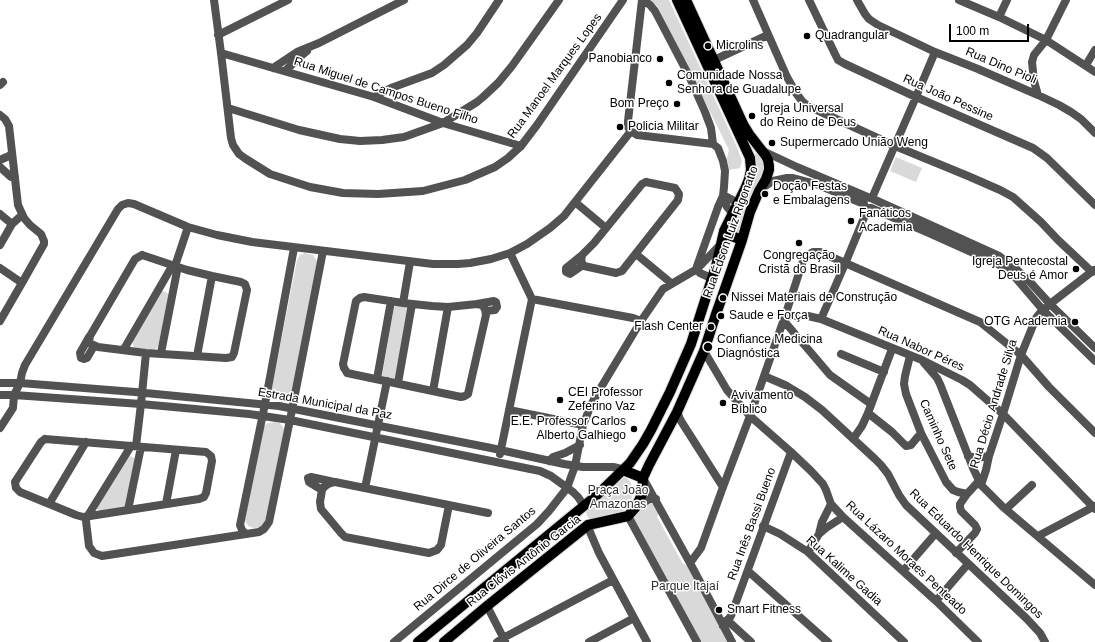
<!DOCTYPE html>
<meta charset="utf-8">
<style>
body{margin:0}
#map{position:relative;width:1095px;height:642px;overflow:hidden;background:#fff;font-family:Helvetica,sans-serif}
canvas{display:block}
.scale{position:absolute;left:949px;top:24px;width:80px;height:18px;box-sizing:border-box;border:2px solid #000;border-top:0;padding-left:5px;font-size:12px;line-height:14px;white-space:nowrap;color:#000;-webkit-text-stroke:3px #fff;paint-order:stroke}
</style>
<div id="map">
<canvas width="1095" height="642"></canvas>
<div class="scale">100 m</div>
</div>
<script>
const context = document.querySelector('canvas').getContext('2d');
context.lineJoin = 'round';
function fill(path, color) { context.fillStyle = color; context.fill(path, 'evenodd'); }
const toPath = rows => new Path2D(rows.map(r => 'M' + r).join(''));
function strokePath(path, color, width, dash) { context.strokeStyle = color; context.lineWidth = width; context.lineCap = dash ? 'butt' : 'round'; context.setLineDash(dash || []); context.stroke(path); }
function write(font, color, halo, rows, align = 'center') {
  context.font = font + ' Helvetica,sans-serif'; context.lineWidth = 3; context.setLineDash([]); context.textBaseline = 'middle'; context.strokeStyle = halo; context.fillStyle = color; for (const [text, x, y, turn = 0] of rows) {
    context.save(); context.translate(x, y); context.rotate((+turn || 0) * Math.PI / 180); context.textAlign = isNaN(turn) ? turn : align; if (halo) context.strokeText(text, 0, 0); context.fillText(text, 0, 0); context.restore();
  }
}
fill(toPath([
 [646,0,669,0,737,147,742,161,740,168,729,170,727,158,729,150,659,9,656,5],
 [760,152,767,163,739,232,735,234,731,232,730,225,756,171,754,156,756,153],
 [896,157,922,168,916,182,890,171],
 [305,253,313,255,317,261,292,394,287,400,283,402,279,401,274,398,271,392,297,260,300,255],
 [162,291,166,292,169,295,158,347,154,350,135,348,133,345,132,341],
 [395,306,406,307,408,308,395,378,394,379,383,378,382,376,394,307],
 [275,422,280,423,283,427,284,430,265,522,261,527,254,528,248,526,245,520,263,428,264,426,268,423],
 [129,456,133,457,135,459,126,507,100,511,97,509,97,506],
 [626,477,631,483,633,493,629,505,622,512,610,517,590,520,588,517,586,513,587,510,619,478],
 [649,503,655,505,659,512,657,517,683,564,689,566,730,642,700,642,634,519,635,515,643,506]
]), '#d9d9d9');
const major = toPath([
 [724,231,729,235,742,240],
 [623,470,643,478],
 [418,642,596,496,630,463,643,444,651,430,670,392,691,344,716,266,724,231,745,189,749,179,751,170,750,158,677,0],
 [444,642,487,606,588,525,628,516,636,507,642,494,643,478,649,465,677,412,704,351,715,317,742,240,750,212,759,191,766,179,769,170,769,166,768,160,766,156,749,134,744,126,686,0]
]);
strokePath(major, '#dbdbdb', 12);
strokePath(toPath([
 [214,0,221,53,231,138,233,145,239,154,246,159,270,174,310,187,343,193,378,194,423,191,465,180,495,167,508,158,521,146,537,125,623,0],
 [642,0,628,121,628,127,631,131,637,135,713,144,718,148,723,161,725,171,724,187,723,196,718,207,697,266],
 [643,0,650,5,655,11,689,76,705,112,711,128,713,144],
 [753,0,787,77,796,93,802,101,808,106,895,146,968,176,1000,190,1013,197,1041,222,1058,240,1092,272],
 [809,0,835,54,838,60,845,64,916,97,1033,148,1047,158,1095,205],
 [857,0,865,14,869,19,878,25,935,52,978,69,1038,95,1059,105,1071,112,1081,119,1095,133],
 [959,0,999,17,1046,40,1095,72],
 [999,17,1007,0],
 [218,35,288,0],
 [221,53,374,97,443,123,521,146],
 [714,60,768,35],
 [1086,65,1095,50],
 [273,68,297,52,319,43,404,0],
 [285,71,301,56,307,51],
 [0,85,3,82],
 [1038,95,1034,81,1032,62,1034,55,1046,40,1066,0],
 [374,97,391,88,432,73,444,65,467,45,477,33,499,0],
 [228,108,299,130,340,139,360,141,382,140,404,137,443,123,477,102,483,97,498,83,512,66,559,0],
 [0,115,5,119,9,126,18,205,24,218,30,225,41,234,44,241,44,244,22,283,0,321],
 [763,151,797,167,870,198],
 [0,160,9,156,12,153],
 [0,167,11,177,15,177],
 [646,182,675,188,679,194,678,200,622,271,616,273,584,266,581,261,582,255,594,243,642,184,646,182],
 [761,189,773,181,787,178,793,178,816,184,864,204],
 [723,196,727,207,733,214],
 [723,196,727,197,738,203],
 [872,198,916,97,935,52],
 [873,199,999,256,1015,268,1030,282,1050,304,1095,348],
 [575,202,606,228],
 [871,208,929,233,998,264,1014,276,1043,310,1095,361],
 [0,214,12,224],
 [0,245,12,224,22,215],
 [636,254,671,283],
 [142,255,187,270,212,276,241,282,245,284,247,290,234,353,232,357,226,358,146,353,98,347,91,344,89,342,90,336,135,259,142,255],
 [582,255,566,268,566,272,570,274,583,265],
 [0,268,22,283],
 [697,269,700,273,711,278],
 [364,297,403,303,432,306,448,307,477,304,482,305,485,309,486,315,468,394,465,396,461,397,347,373,346,371,344,368,343,364,356,301,360,298,364,297],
 [532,299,633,318,641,321],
 [403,303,410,262],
 [477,304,494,301,496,302,497,307,495,310,486,311],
 [785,316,808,316,821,319,922,360,962,380,970,385,1003,414,1095,509],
 [821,319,845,264,868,208],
 [784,321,830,375,871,404],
 [89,337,80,353,81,358,84,359,87,358,94,346],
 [124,349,171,268,175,266],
 [704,351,727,390,750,416,791,452,811,471,823,484,826,490,831,504,843,517,936,601,978,642],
 [161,353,177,271,175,266,188,227],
 [841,354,884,372],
 [197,356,212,276],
 [910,356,905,376,904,384,906,394,921,433,946,482,953,490,958,492,967,494,979,481],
 [924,363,937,378,940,384,973,468,981,485,1003,507,1095,585],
 [764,376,785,385,805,397,822,410,875,459,881,465,888,474,899,495,906,505,1026,618,1040,633,1045,642],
 [377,379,391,301],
 [0,383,20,383,135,392,279,406,491,448,564,464,583,467,613,467,618,468,623,470],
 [398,383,412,304],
 [433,391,448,307],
 [0,395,14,395,141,404,249,414,290,420,540,471,551,476,573,492,578,497,584,506],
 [509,410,583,425],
 [677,412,681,421,723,487],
 [868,413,892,432,906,446,911,445,921,433],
 [0,428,13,408,14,395,20,383,22,373,25,365,118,209,122,205,128,203,134,204,188,227,217,235,252,242,433,264,458,264,470,263,491,259,510,253,527,244,550,228,564,216,631,131],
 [45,439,206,452,211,456,212,461,206,493,204,497,199,499,90,516,83,517,76,515,20,492,16,488,15,482,41,442,45,439],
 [853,439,862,426,868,413,892,349],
 [131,446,87,517,86,521,89,546,94,553,102,556,259,532,264,529,269,522,290,420,323,251],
 [136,446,141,404,146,353],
 [500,454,532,299,510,253],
 [968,456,977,458,989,456],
 [549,461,553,457,565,453,580,445],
 [643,478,690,563,732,642],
 [981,485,986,470,989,456,1003,414,1021,355,1036,318,1040,313,1050,304,1094,270],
 [365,488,387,381],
 [322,490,309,482,308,478,311,477,334,482],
 [49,504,86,442],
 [166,504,176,450],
 [449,505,441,545,437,550,429,553,345,537,341,533,321,509,320,502,322,490,324,487,328,484,335,482,488,513],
 [636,507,644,502,650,499,656,499],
 [1006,509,1032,485],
 [128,510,141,447],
 [628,516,697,642],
 [588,525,590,532,599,553,647,642],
 [763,526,780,534,808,552,904,642],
 [245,534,242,530,240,525,265,404,294,248],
 [819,534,826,528,843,517],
 [1038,536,1095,506],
 [808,552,819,534,822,522,831,504],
 [956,553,975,533,977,529,975,525,961,511,960,507,960,504,967,494],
 [690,563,701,548,723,487,750,416,785,316,804,258,808,255,813,252,820,252,980,322,1021,355,1049,387,1095,433],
 [748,571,828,642],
 [903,571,936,533],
 [936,601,968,564],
 [487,606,505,641],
 [727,620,751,642],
 [723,626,731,616,791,452],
 [394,642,537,524,549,511,567,488,575,466,583,425,591,405,597,394,641,321,663,289,697,269,721,244],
 [497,642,503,638,613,580],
 [589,642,634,618]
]), '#525252', 8);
strokePath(major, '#000', 10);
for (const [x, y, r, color] of [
 [807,36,4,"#000"],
 [708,46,4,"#000"],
 [660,59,4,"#000"],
 [669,83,4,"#000"],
 [677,104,4,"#000"],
 [752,116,4,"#000"],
 [620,127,4,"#000"],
 [772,143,4,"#000"],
 [765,194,4,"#000"],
 [851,221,4,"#000"],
 [799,243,4,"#000"],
 [1076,269,4,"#000"],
 [723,298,4,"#000"],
 [721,316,4,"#000"],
 [1075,322,4,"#000"],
 [711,327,4,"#000"],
 [708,347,5,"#000"],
 [560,400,4,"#000"],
 [723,403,4,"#000"],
 [634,429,4,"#000"],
 [719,610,4,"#000"]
]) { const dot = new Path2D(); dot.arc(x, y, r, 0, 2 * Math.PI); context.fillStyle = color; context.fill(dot); strokePath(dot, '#fff', 1.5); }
write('12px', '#000', '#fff', [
 ["Quadrangular",815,36],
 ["Microlins",716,46],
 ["Panobianco",652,59,"right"],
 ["Comunidade Nossa",677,76],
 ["Senhora de Guadalupe",677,90],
 ["Bom Preço",669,104,"right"],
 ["Igreja Universal",760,109],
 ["do Reino de Deus",760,123],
 ["Policia Militar",628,127],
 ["Supermercado União Weng",780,143],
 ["Doção Festas",773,187],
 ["e Embalagens",773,201],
 ["Fanáticos",859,214],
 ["Academia",859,228],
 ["Congregação",799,256,"center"],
 ["Cristã do Brasil",799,270,"center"],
 ["Igreja Pentecostal",1068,262,"right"],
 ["Deus é Amor",1068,276,"right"],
 ["Nissei Materiais de Construção",731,298],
 ["Saude e Força",729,316],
 ["OTG Academia",1067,322,"right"],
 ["Flash Center",703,327,"right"],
 ["Confiance Medicina",717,340],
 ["Diagnóstica",717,354],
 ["CEI Professor",568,393],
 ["Zeferino Vaz",568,407],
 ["Avivamento",731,396],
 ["Bíblico",731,410],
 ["E.E. Professor Carlos",626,422,"right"],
 ["Alberto Galhiego",626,436,"right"],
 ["Smart Fitness",727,610]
], 'left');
write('12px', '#000', '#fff', [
 ["Rua Dino Pioli",1001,66,23],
 ["Rua Manoel Marques Lopes",555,76,-54],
 ["Rua Miguel de Campos Bueno Filho",386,91,18],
 ["Rua João Pessine",948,98,24],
 ["Rua Édson Luiz Rigonatto",731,232,-70],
 ["Rua Nabor Péres",921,349,24],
 ["Estrada Municipal da Paz",325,404,10],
 ["Rua Décio Andrade Silva",994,404,-73],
 ["Caminho Sete",938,435,66],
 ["Rua Inês Bassi Bueno",752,524,-70],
 ["Rua Eduardo Henrique Domingos",976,554,44],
 ["Rua Lázaro Moraes Penteado",906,558,43],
 ["Rua Dirce de Oliveira Santos",475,559,-40],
 ["Rua Clóvis Antônio Garcia",524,561,-38],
 ["Rua Kalime Gadia",844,571,42]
]);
write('12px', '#303030', '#fff', [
 ["Praça João",618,491],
 ["Amazonas",618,505],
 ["Parque Itajaí",685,587]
]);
</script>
